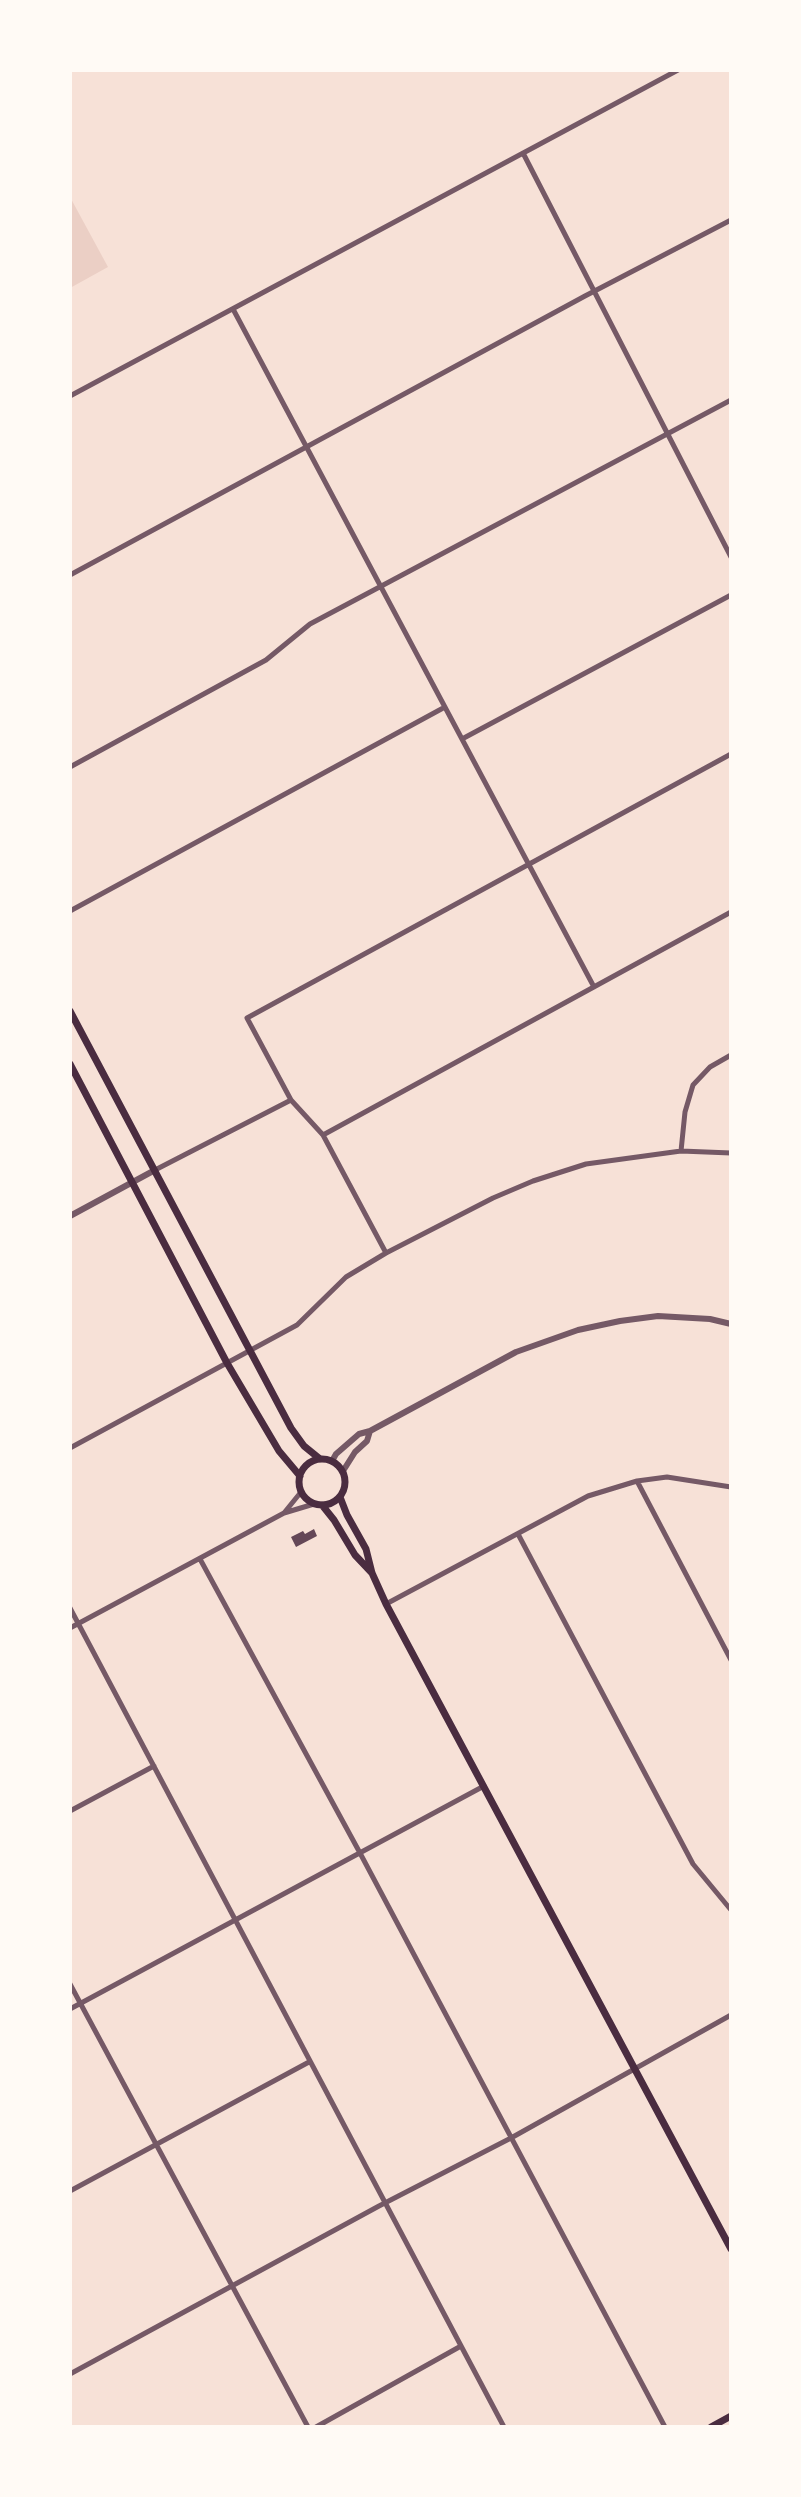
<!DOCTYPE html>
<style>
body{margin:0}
#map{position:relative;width:801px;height:2497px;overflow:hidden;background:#f7e1d7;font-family:Figtree,sans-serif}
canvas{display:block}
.frame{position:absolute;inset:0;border:72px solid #fffaf5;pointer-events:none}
</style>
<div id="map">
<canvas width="801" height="2497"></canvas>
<div class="frame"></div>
</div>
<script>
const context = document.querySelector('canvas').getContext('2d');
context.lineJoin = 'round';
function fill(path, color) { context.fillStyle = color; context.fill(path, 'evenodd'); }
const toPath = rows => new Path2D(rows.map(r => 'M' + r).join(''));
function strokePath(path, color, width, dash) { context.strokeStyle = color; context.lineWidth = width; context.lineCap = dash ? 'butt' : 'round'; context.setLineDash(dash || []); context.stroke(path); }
fill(toPath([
 [70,197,108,267,70,288]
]), '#ebcfc5');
fill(toPath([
 [314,1529,317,1536,296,1547,291,1537,303,1531,305,1534]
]), '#644757');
strokePath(toPath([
 [523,153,731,557],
 [233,309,594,987],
 [70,396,678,70],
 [70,575,585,296,731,220],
 [462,739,731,595],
 [70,767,266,660,310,624,731,400],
 [70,911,445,707],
 [323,1135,731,912],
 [681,1151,685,1112,693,1085,710,1067,731,1055],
 [155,1170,291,1100],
 [386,1253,323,1135,291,1100,247,1018,731,754],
 [70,1448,297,1325,346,1277,386,1253,493,1198,533,1181,586,1164,681,1151,731,1153],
 [637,1481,731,1660],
 [284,1513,301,1492],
 [518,1534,693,1864,731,1910],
 [200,1559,360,1853,665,2427],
 [386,1604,588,1496,637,1481,667,1477,731,1487],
 [70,1608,504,2427],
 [70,1628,284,1513,314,1504],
 [70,1811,154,1766],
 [70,1984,308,2427],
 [70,2009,484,1786],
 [70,2191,309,2062],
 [70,2374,379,2206,511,2138,731,2015],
 [316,2427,461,2346]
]), '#755966', 5);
strokePath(toPath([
 [70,1216,155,1170],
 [332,1461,336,1454,359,1434,370,1431,516,1352,578,1330,620,1321,658,1316,710,1319,731,1324],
 [343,1471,355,1452,367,1441,370,1431]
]), '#755966', 6);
strokePath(toPath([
 [70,1011,291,1428,304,1446,320,1459],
 [70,1064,227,1363,279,1451,300,1476],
 '299 1482a23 23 0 1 1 46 0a23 23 0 1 1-46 0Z',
 [340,1497,347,1515,366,1549,372,1573,386,1604,731,2249],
 [322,1505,334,1520,355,1555,372,1573],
 [711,2427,731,2416]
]), '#4a2c40', 7);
</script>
